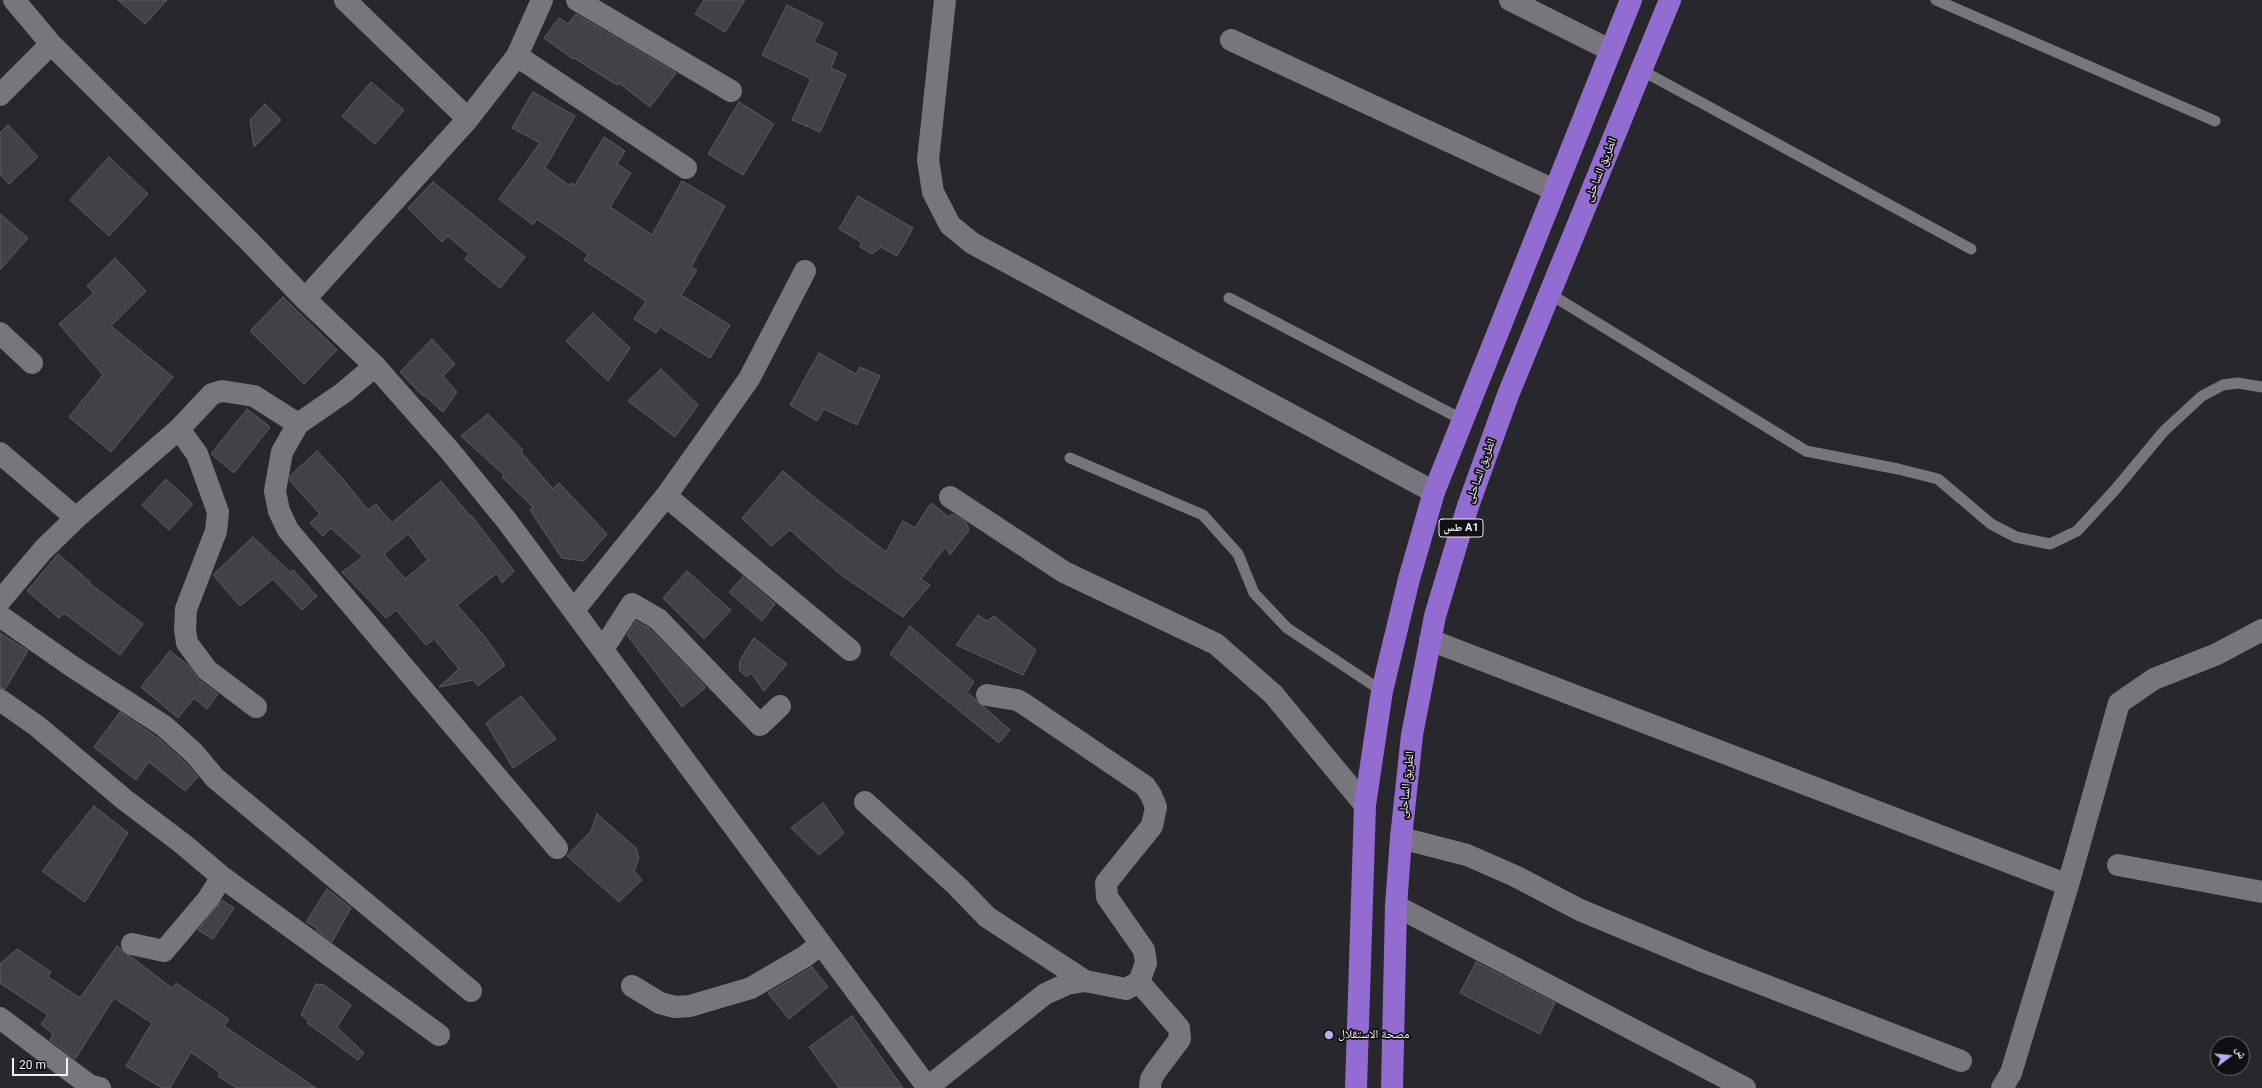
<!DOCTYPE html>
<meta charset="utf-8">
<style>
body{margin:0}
#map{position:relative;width:2262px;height:1088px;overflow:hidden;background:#28272b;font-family:Roboto,"Noto Naskh Arabic",sans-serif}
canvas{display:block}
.north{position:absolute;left:2210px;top:1036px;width:40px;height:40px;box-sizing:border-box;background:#101012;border:1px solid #6a696c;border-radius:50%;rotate:74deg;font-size:11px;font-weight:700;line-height:16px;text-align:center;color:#f0eff2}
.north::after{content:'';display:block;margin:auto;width:14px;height:18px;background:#c1a8f3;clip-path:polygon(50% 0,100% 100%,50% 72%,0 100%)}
.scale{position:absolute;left:12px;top:1058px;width:56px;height:18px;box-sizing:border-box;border:2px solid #f0eff2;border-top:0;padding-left:5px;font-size:12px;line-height:14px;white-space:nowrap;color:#f0eff2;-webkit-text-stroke:3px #101012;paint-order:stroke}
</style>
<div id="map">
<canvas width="2262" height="1088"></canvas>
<div class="north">ش</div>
<div class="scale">20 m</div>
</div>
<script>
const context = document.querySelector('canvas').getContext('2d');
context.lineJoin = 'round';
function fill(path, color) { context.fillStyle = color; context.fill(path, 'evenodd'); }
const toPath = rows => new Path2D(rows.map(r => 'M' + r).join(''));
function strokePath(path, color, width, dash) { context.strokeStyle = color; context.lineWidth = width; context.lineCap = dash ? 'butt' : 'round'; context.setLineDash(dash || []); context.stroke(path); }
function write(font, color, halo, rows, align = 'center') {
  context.font = font + ' Roboto,"Noto Naskh Arabic",sans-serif'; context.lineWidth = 3.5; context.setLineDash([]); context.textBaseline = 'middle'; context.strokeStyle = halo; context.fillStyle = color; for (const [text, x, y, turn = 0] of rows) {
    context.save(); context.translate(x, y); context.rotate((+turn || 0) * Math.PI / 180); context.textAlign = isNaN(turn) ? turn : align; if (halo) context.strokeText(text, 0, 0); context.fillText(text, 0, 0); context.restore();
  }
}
const building = toPath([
 [118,0,167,0,145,24,118,0],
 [704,0,745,0,725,32,695,14,704,0],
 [787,5,823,23,814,42,837,53,831,68,846,75,820,132,792,120,811,79,762,55,787,5],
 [576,14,676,73,650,107,619,83,617,85,574,58,573,59,544,38,559,18,568,24,576,14],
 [371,82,404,110,375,144,342,116,371,82],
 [533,92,575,116,545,168,570,186,571,183,575,185,604,137,625,151,617,164,631,173,610,207,652,235,682,181,725,206,691,267,697,270,681,295,730,325,710,358,660,327,656,333,634,319,646,301,584,260,588,254,537,219,533,225,499,199,540,143,512,128,533,92],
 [739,102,774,124,743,175,708,154,739,102],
 [265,104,281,120,254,147,250,120,265,104],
 [8,125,38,157,9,184,0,174,0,133,8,125],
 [109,157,148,194,109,236,70,200,109,157],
 [433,182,525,257,500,288,465,259,469,254,448,236,442,242,408,208,433,182],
 [858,196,913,228,897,256,881,247,872,254,860,247,861,242,839,229,858,196],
 [0,214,28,238,0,270,0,214],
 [115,258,146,291,111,326,173,377,111,452,69,417,103,375,59,324,94,293,87,286,115,258],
 [283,297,337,350,304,384,250,331,283,297],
 [593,313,630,348,608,381,566,341,593,313],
 [432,339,455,364,443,376,457,392,443,412,424,395,423,396,400,372,432,339],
 [819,353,856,374,860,367,880,376,857,425,824,409,817,421,790,405,819,353],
 [661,369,698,405,675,437,628,401,661,369],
 [247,409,270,427,234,473,211,454,247,409],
 [488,414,523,450,521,452,553,489,559,483,607,534,584,561,562,558,530,510,533,507,502,477,504,475,461,436,488,414],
 [317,451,343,479,368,510,376,504,392,523,441,481,470,516,471,515,514,571,502,583,497,573,457,605,485,637,505,665,478,686,473,680,439,687,459,669,434,639,426,645,396,610,386,618,342,572,363,557,331,528,323,536,310,523,320,514,290,481,290,476,317,451],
 [408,534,428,560,405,579,384,554,408,534],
 [783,471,815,498,886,552,903,521,915,528,931,503,949,517,952,514,966,522,969,530,950,555,945,547,921,579,930,585,903,617,841,575,790,530,771,546,742,518,783,471],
 [166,479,193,504,169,530,142,505,166,479],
 [253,537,290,572,293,570,317,596,302,610,273,579,240,606,213,575,253,537],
 [58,554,90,582,89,583,143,624,120,655,64,613,59,618,27,591,58,554],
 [687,571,731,610,704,639,663,598,687,571],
 [743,577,775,604,762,621,729,592,743,577],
 [978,615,987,621,994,616,1036,650,1023,675,956,645,978,615],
 [636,621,650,629,706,687,682,707,627,635,636,621],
 [910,626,974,682,967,692,1010,730,999,743,890,654,910,626],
 [0,633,28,651,5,689,0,688,0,633],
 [754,638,787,664,764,691,751,673,747,677,739,670,740,660,754,638],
 [170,651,188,665,199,680,218,694,207,709,194,698,178,718,141,687,170,651],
 [521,696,556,739,513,768,486,723,521,696],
 [120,712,159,739,185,762,198,777,185,791,149,762,136,780,94,747,120,712],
 [823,803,844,833,819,855,791,828,823,803],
 [94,806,128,833,85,902,42,871,94,806],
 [597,814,636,848,639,858,634,871,642,880,619,902,567,856,591,831,597,814],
 [327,889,351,908,332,942,316,930,317,928,306,922,327,889],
 [222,900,234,908,213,939,198,930,222,900],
 [117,946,172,988,176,983,229,1019,224,1026,316,1088,237,1088,218,1076,220,1073,191,1052,170,1088,162,1088,126,1066,152,1023,114,998,75,1059,50,1040,53,1034,41,1024,48,1015,0,983,0,964,17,949,51,972,48,977,80,998,117,946],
 [1476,962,1555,1003,1540,1034,1460,993,1476,962],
 [812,967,828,987,789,1019,768,993,812,967],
 [316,984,324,985,351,1005,337,1027,364,1053,358,1060,307,1023,309,1021,301,1015,316,984],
 [852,1016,903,1088,839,1088,809,1047,852,1016]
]);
fill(building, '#434146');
strokePath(building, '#5e5c61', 1);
strokePath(toPath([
 [1936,0,2215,121],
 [1641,70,1971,249],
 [1550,294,1806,451,1898,469,1938,479,1991,524,2016,537,2050,544,2077,531,2114,491,2164,431,2202,396,2223,385,2238,383,2262,387],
 [1229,298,1463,420],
 [1070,458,1203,515,1238,554,1254,593,1287,628,1382,691]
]), '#77767b', 11);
strokePath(toPath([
 [345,0,468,119],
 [577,0,731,91],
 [1510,0,1610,50],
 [1231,40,1554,190],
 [517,56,686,168],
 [305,299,468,119,517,56,542,0],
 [0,333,32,363],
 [298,424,282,452,275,491,279,511,288,530,557,848],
 [179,429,197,454,218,512,216,531,186,609,185,629,187,643,207,670,256,707],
 [0,453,76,518],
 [666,496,850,650],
 [950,497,1064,572,1216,644,1273,694,1365,805],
 [0,601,43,550,76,518,179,429,212,394,222,391,254,396,298,424,343,393,375,366],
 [574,610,666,496,749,379,805,271],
 [0,616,73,667,164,726,194,753,215,778,471,991],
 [1430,640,2068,885],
 [603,649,632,604,658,619,760,725,780,706],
 [0,700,37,726,125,800,183,844,222,877,208,899,164,951,132,944],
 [865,802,957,886,987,917,1085,981],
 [1401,838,1467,855,1515,876,1580,910,1705,962,1961,1061],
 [2118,865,2262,892],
 [222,877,439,1035],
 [1396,906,1745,1088],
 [1139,982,1179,1028,1180,1039,1156,1071,1151,1079,1150,1088],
 [632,986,660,1003,675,1007,690,1006,751,988,804,957,821,944],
 [0,1018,89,1085,100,1088],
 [928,1087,1045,994,1067,984,1085,981,1126,989,1139,982,1146,963,1144,950,1107,897,1106,883,1152,826,1156,807,1151,795,1145,786,1024,704,1017,700,987,695],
 [2002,1088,2011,1073,2068,885,2119,703,2154,679,2217,654,2262,630]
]), '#77767b', 22);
strokePath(toPath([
 [14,0,51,44,249,241,305,299,375,366,450,451,507,521,928,1088],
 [945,0,928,160,933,192,950,225,972,243,1434,492],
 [0,95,51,44]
]), '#77767b', 22);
strokePath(toPath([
 [1356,1088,1365,805,1382,691,1409,579,1434,492,1631,0],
 [1392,1088,1396,906,1401,838,1412,735,1435,616,1468,506,1508,395,1670,0]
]), '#926cd1', 22);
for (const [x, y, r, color] of [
 [1329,1035,5,"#c1a8f3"]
]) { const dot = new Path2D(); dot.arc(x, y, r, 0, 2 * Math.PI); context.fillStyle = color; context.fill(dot); strokePath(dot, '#101012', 1.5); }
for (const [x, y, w] of [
 [1461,528,44]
]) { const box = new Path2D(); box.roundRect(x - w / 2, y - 9, w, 18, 3); context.fillStyle = '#101012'; context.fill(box); strokePath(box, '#f0eff2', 1); }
write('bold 11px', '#f0eff2', null, [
 ["طس A1",1461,528]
]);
write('12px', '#f0eff2', '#101012', [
 ["الطريق الساحلى",1601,170,-68],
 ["الطريق الساحلى",1481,471,-70],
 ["الطريق الساحلى",1407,785,-84]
]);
write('12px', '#f0eff2', '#101012', [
 ["مصحة الاستقلال",1338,1035]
], 'left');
</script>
